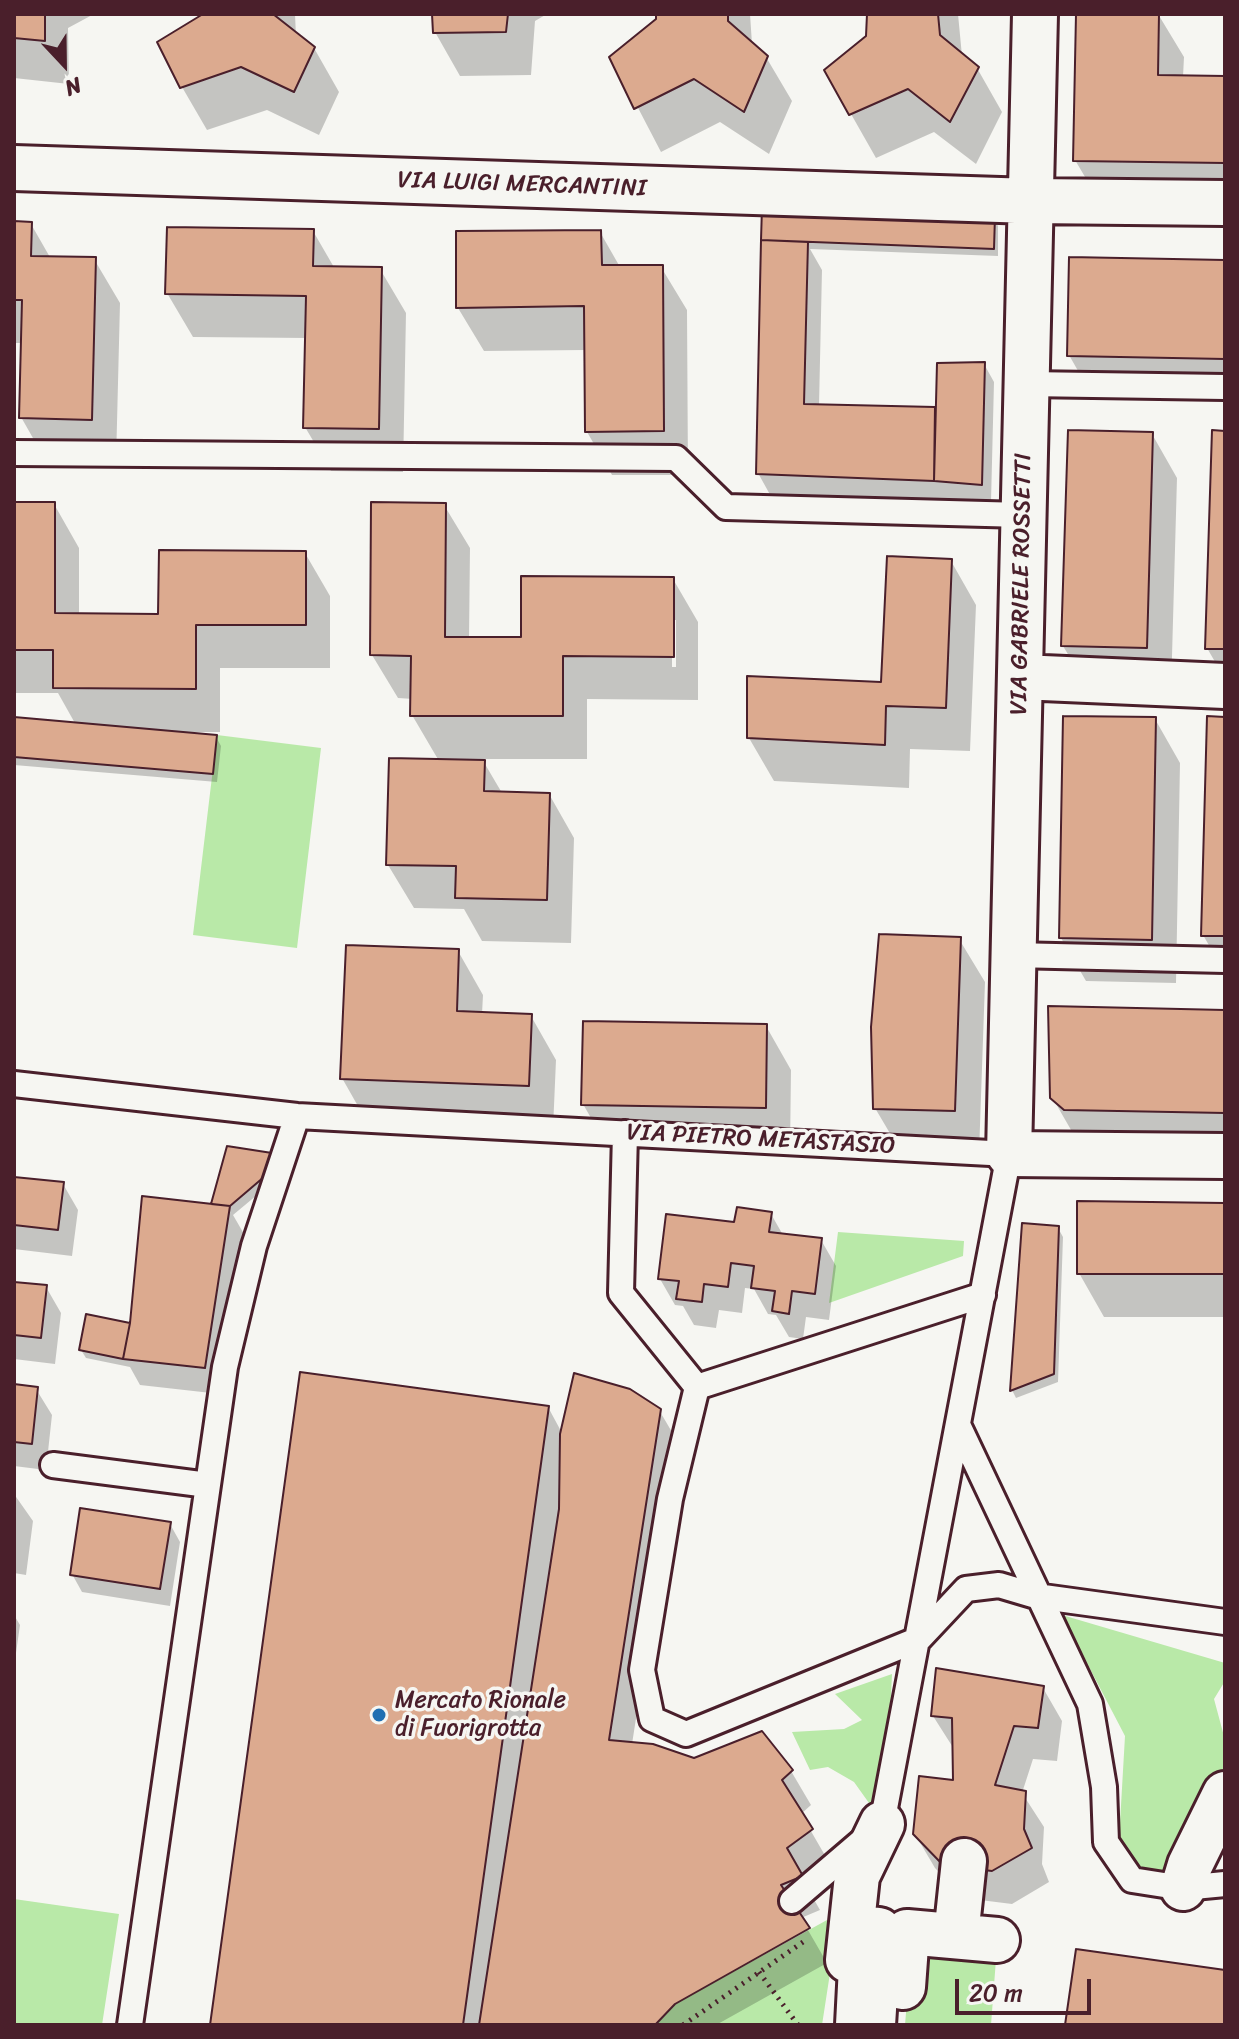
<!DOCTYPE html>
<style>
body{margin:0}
#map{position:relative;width:1239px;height:2039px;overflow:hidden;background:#f6f6f2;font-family:Sriracha,sans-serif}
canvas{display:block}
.frame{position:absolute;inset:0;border:16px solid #4a1f2b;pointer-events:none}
.north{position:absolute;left:24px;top:24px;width:80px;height:80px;-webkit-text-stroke:6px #f6f6f2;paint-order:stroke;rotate:158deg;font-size:22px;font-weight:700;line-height:32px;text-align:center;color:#4a1f2b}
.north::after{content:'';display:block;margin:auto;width:28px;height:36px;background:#4a1f2b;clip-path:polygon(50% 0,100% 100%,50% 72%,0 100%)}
.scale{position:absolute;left:955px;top:1979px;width:136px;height:36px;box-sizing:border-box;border:4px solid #4a1f2b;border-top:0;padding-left:10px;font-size:24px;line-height:28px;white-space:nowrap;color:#4a1f2b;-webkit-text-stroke:6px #f6f6f2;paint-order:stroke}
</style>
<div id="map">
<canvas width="1239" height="2039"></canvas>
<div class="frame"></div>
<div class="north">N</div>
<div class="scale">20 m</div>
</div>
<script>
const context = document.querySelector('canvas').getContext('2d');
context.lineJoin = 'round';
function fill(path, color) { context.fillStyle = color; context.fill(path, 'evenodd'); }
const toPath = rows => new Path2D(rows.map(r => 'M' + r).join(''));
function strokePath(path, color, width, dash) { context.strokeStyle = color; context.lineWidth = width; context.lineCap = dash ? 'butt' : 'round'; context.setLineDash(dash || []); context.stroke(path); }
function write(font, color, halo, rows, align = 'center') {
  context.font = font + ' Sriracha,sans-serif'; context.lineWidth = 7; context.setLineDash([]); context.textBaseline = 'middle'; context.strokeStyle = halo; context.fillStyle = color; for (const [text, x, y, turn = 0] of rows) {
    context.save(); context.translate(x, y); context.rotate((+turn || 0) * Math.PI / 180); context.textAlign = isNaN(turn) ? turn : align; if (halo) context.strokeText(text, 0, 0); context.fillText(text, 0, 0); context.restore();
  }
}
fill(toPath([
 [217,735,321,748,297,948,193,935],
 [838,1232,964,1241,963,1256,829,1303],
 [1062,1615,1225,1663,1225,1681,1214,1699,1225,1740,1225,1786,1178,1871,1143,1872,1119,1840,1125,1736],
 [892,1674,888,1759,874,1810,854,1782,828,1767,810,1770,792,1732,844,1729,862,1720,835,1694],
 [14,1899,119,1914,102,2025,14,2025],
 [827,1920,836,1934,822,2025,655,2025,675,2004],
 [912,1939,997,1946,991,2025,905,2025]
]), '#b9e9a8');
fill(toPath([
 [14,14,94,14,68,28,69,84,14,78],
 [207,14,295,14,296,36,314,48,339,92,319,135,267,110,207,130,182,87],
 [434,14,547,14,535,21,531,75,460,76,435,32],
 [658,14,750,14,752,44,766,57,792,101,769,154,720,122,661,152,612,58,658,20],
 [869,14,958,14,962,56,977,68,1002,112,976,164,934,132,876,158,826,70,868,37],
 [1078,14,1158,14,1184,57,1183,77,1225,78,1225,206,1101,204,1075,160],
 [993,217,998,226,998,256,810,249,822,270,819,406,934,409,938,415,984,364,994,382,991,502,948,499,948,507,773,500,758,473,763,240],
 [14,223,31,224,51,259,94,259,120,303,116,463,46,461,21,417,23,343,14,343],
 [313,231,335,269,380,269,406,313,403,472,331,471,305,427,307,338,193,337,167,293],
 [600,232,620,267,661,267,687,310,688,475,612,475,587,432,586,350,484,351,458,308],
 [1225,262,1225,401,1094,399,1069,355],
 [1225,433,1225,679,1207,648],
 [1152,434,1177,478,1171,692,1089,689,1063,646],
 [14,504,54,504,79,548,79,615,160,616,305,553,330,596,330,668,220,668,220,732,194,732,194,735,216,737,221,746,217,782,14,765,14,719,76,725,58,693,14,693],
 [444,505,470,548,469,639,523,639,673,579,698,622,698,700,587,699,587,759,482,759,502,793,549,794,574,838,571,943,482,941,464,909,414,908,388,865,439,761,412,715,413,699,398,698,372,655],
 [672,620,676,620,676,667,672,667],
 [951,561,976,605,970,751,910,749,909,788,774,781,749,738,883,684],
 [1155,719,1180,763,1176,983,1086,981,1061,938],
 [1225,719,1225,973,1203,935],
 [959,939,985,982,979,1154,901,1152,875,1108],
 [458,951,483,995,482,1014,531,1016,556,1060,553,1129,367,1122,342,1078],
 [1225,1012,1225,1155,1078,1142,1052,1097],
 [766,1026,791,1070,790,1151,608,1148,583,1104],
 [228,1148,275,1180,233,1215,244,1234,220,1394,140,1385,130,1367,86,1358,81,1350,129,1325,215,1206],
 [14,1179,63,1184,78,1210,72,1256,14,1249],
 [1225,1205,1225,1317,1104,1317,1079,1273],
 [771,1214,783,1235,821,1240,836,1266,829,1320,806,1317,803,1339,789,1337,776,1315,768,1314,754,1289,745,1288,742,1313,719,1310,716,1328,694,1325,683,1306,675,1305,660,1279,736,1224],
 [1058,1228,1063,1237,1058,1382,1016,1398,1012,1390],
 [14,1284,46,1287,61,1313,55,1364,14,1359],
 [14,1386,36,1389,52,1415,46,1470,14,1466],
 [548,1407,562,1433,659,1410,679,1444,632,1744,694,1760,791,1771,811,1805,801,1814,830,1864,804,1882,820,1910,801,1918,827,1963,716,2025,212,2025],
 [14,1494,33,1521,26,1575,14,1573],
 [170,1524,180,1542,170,1606,82,1592,72,1574],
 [14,1615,20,1625,14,1667],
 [1043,1688,1062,1721,1057,1761,1033,1759,1022,1793,1044,1827,1042,1864,1049,1882,1012,1904,964,1898,935,1868,915,1834,955,1782,954,1749,933,1716]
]), '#0003');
const building = toPath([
 [14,14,45,14,45,41,14,38,14,14],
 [203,14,273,14,315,47,294,92,241,67,180,88,157,42,203,14],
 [432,14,508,14,506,32,433,33,432,14],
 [656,14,728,14,728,21,768,56,744,112,694,79,634,109,609,57,656,19,656,14],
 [867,14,938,14,940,35,979,67,950,122,908,89,849,115,824,70,866,36,867,14],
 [1076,14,1159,14,1158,75,1225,76,1225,163,1073,161,1076,14],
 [762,207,995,216,994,249,761,240,762,207],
 [14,221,32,222,31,256,96,257,92,420,19,418,22,300,14,300,14,221],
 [167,227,314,229,313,266,382,267,379,429,303,428,306,296,165,294,167,227],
 [601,230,602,265,663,265,664,431,585,432,584,306,456,308,456,231,601,230],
 [761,240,808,242,804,404,935,407,934,481,756,474,761,240],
 [1069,257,1225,260,1225,359,1067,356,1069,257],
 [985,362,982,485,934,481,937,363,985,362],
 [1068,430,1153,432,1147,648,1061,646,1068,430],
 [1212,430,1225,431,1225,649,1205,649,1212,430],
 [14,502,55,502,55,613,158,614,159,550,306,551,306,625,196,625,196,689,53,688,53,650,14,650,14,502],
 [371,502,446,503,445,637,521,637,521,576,674,577,674,657,563,656,563,716,410,716,411,656,370,655,371,502],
 [887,556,952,559,946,708,886,706,885,745,747,738,747,676,881,682,887,556],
 [1063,716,1156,717,1152,940,1059,938,1063,716],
 [1207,716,1225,717,1225,936,1201,936,1207,716],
 [14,717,217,735,213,774,14,757,14,717],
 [389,758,485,760,484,791,550,793,547,900,455,898,456,866,386,865,389,758],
 [879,934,961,937,955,1111,873,1109,871,1027,879,934],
 [346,945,459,949,457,1011,532,1014,529,1086,340,1079,346,945],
 [1048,1006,1225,1010,1225,1113,1064,1110,1050,1098,1048,1006],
 [583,1021,767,1024,766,1108,581,1105,583,1021],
 [227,1146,272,1153,271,1171,230,1206,211,1204,227,1146],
 [14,1177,64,1182,58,1230,14,1225,14,1177],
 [142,1196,230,1206,205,1368,123,1359,130,1323,142,1196],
 [1077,1201,1225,1203,1225,1274,1077,1274,1077,1201],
 [737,1207,772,1212,769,1232,822,1238,815,1294,792,1291,789,1314,772,1311,775,1291,751,1288,754,1266,731,1263,728,1287,704,1284,702,1302,676,1299,679,1281,658,1279,666,1214,734,1222,737,1207],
 [1022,1223,1059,1226,1054,1374,1010,1391,1022,1223],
 [14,1282,47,1285,41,1338,14,1335,14,1282],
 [86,1314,130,1323,123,1359,79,1350,86,1314],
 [300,1372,549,1406,463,2025,210,2025,300,1372],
 [574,1373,630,1389,661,1409,609,1740,653,1744,694,1758,762,1731,793,1770,782,1780,813,1829,787,1848,803,1876,781,1885,810,1928,675,2004,655,2025,479,2025,559,1509,560,1434,574,1373],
 [14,1384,38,1387,32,1444,14,1442,14,1384],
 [80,1508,171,1522,160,1589,70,1575,80,1508],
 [936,1668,1044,1686,1038,1728,1014,1726,995,1785,1026,1791,1024,1829,1032,1848,992,1871,943,1865,913,1834,919,1776,953,1780,952,1718,931,1716,936,1668],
 [1076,1949,1225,1970,1225,2025,1065,2025,1076,1949]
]);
fill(building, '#dcaa8f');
strokePath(building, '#4a1f2b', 2);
const lane = toPath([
 [1027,384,1225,387],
 [14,453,676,458,726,507,1023,515],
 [1013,955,1225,960],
 [14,1084,297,1116,1009,1154,882,1824,792,1901],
 [625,1133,621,1293,697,1387],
 [697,1387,670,1499,642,1670,652,1719,686,1734,919,1639,966,1589,999,1585,1036,1596,1225,1622],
 [697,1387,983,1295],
 [959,1427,1090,1704,1104,1787,1106,1842,1132,1880,1183,1888,1225,1884],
 [53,1465,208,1485],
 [130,2025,225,1367,254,1246,297,1116]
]);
const street = toPath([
 [1035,14,1009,1154,1225,1156],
 [14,168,1031,201,1225,203],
 [1020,677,1225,686],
 [1183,1888,1190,1865,1225,1794],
 [956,1936,964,1861],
 [848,1960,857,1876,882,1824],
 [903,1987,907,1932,997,1940],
 [858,2025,863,1928,879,1930,873,2025]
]);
strokePath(lane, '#4a1f2b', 30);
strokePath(street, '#4a1f2b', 50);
strokePath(toPath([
 [759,1972,798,2025],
 [683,2025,803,1942]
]), '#4a1f2b', 5, [2, 6]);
strokePath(lane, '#f6f6f2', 24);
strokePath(street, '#f6f6f2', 44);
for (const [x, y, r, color] of [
 [379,1715,8,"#1f6fb2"]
]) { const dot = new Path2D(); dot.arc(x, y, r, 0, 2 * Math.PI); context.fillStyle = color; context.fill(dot); strokePath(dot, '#f6f6f2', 3); }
write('24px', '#4a1f2b', '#f6f6f2', [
 ["VIA LUIGI MERCANTINI",522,185,2],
 ["VIA GABRIELE ROSSETTI",1022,584,-89],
 ["VIA PIETRO METASTASIO",761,1140,3]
]);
write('24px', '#4a1f2b', '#f6f6f2', [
 ["Mercato Rionale",395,1701],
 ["di Fuorigrotta",395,1729]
], 'left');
</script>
